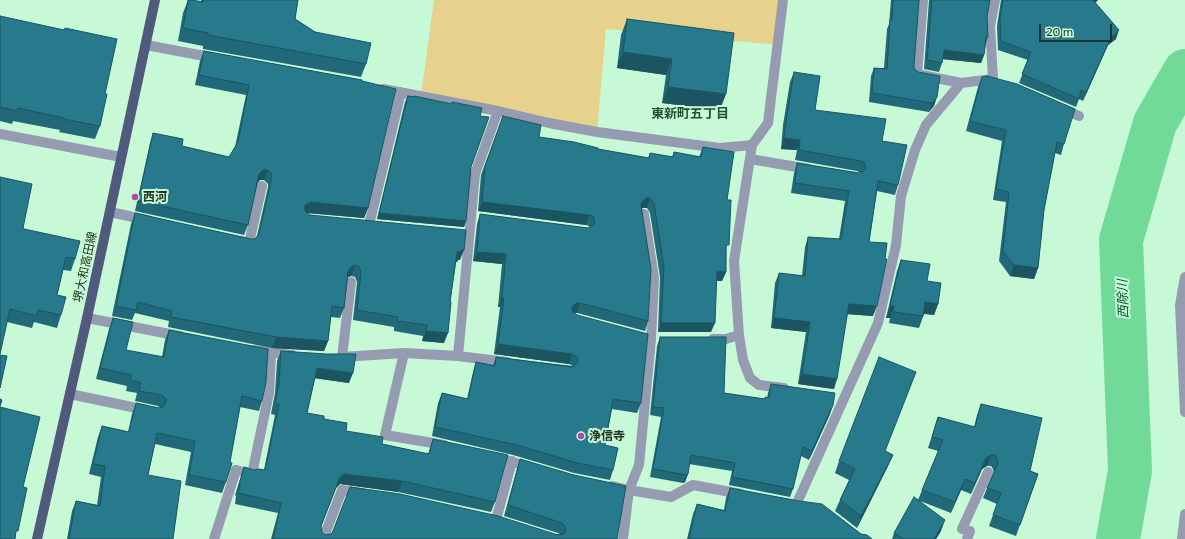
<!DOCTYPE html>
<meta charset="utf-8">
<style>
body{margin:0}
#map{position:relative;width:1185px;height:539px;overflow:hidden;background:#c7f9d6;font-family:Commissioner,sans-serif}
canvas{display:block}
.scale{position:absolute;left:1039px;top:24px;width:73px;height:18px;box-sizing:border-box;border:2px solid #203326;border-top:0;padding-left:5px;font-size:12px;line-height:14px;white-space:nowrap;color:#203326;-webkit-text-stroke:3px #c7f9d6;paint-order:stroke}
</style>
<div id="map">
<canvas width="1185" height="539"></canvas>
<div class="scale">20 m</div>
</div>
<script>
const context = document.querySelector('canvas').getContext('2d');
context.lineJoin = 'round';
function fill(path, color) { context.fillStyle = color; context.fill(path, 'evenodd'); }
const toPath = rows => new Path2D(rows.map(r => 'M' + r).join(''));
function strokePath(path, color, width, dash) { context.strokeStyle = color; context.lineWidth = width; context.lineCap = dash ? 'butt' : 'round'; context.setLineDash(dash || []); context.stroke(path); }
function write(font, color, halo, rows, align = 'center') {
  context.font = font + ' Commissioner,"Noto Sans JP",sans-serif'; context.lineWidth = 4; context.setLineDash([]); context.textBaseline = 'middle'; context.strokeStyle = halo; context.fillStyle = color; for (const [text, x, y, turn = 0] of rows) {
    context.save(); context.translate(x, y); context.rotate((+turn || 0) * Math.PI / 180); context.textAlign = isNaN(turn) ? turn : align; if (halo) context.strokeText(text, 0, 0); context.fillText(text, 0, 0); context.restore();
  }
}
fill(toPath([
 [434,0,783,0,778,45,606,29,597,132,421,95]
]), '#e6d28c');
strokePath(toPath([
 [1118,539,1130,471,1121,240,1155,123,1185,71]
]), '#72da98', 44);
strokePath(toPath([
 [342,357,351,282],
 [70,394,146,410],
 [236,470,252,474,269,393,271,354]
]), '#959bb0', 10);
strokePath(toPath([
 [923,0,917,74,961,83,993,79],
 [146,45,215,58],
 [993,79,990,26,995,0],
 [383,89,498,111,549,123,597,132,720,148,752,145,768,123,783,0],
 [1063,109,1079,116],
 [0,134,121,157],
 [750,159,809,169],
 [110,212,147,220],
 [369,225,401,92],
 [241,241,249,243,262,186],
 [1185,277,1180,305,1185,412],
 [87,318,180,336],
 [739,335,743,360,750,378,759,385,784,388],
 [713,339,726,339,739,335,734,261,752,145],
 [254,350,292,355],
 [404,353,385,435,427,442,444,445],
 [458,356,507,362],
 [342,357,404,353,458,356,475,174,498,111],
 [494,457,531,467],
 [612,486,629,490,639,465,651,339,654,278,644,214],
 [796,505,878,323,896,245,901,196,915,150,926,125,961,83],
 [496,520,512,461],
 [214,539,236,470],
 [323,539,342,490,362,493],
 [623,539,629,490,671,497,693,485,741,494],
 [967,539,970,531,962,529,988,472],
 [1182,539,1185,514]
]), '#959bb0', 10);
strokePath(toPath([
 [37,539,87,318,155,0]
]), '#51597d', 10);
fill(toPath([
 [188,0,201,2,201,0,298,0,295,19,366,64,361,77,203,49,203,46,178,41,183,13],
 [891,0,919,0,914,65,914,68,934,106,929,112,869,102,871,76,874,68,884,68,887,29,889,24],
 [929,0,990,0,987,16,988,37,986,43,984,55,981,63,943,59,942,63,939,72,924,69],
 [1001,0,1098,0,1095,3,1116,39,1108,45,1083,101,1079,99,1076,107,1019,83,1028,60,998,50,997,26],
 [0,16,105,94,100,126,95,139,59,132,60,130,13,121,12,124,0,121],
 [627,19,734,33,720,110,662,103,666,75,617,68,621,35],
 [204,51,362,80,368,208,364,218,307,213,310,215,460,260,458,260,457,262,456,262,444,343,422,341,423,336,394,331,394,327,353,320,357,282,355,277,351,276,348,277,344,308,340,318,331,317,328,341,324,351,272,348,168,327,169,321,135,313,132,320,112,316,131,224,135,213,251,239,255,239,257,236,268,187,268,184,264,180,260,180,258,182,248,225,244,235,135,211,150,143,153,133,182,146,229,157,235,147,246,95,195,85,200,61],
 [794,72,815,110,882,141,898,185,895,195,877,191,869,242,873,316,847,314,834,389,798,384,806,332,771,328,775,283,779,273,802,276,805,247,808,237,839,239,845,201,791,193,794,173,797,163,859,173,861,173,857,171,795,160,797,150,781,149,783,125,790,82],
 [982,77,1064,144,1061,155,1055,153,1044,210,1038,268,1034,279,1010,276,999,261,1006,202,993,200,1002,141,966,131,978,87],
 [408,96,471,167,466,221,464,227,377,219,405,102],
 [503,116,539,137,598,149,648,158,650,153,672,157,674,152,699,157,703,147,727,200,726,272,722,281,717,281,711,332,658,332,660,277,650,213,647,208,642,208,648,321,645,331,577,313,574,313,641,403,637,413,612,409,605,445,613,470,610,480,574,473,513,455,432,436,438,403,442,393,467,399,473,372,476,362,493,365,496,357,573,366,569,364,494,354,500,307,498,307,502,264,473,261,477,224,480,214,588,228,590,227,589,226,586,225,478,211,481,175],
 [23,228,75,259,71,271,63,270,57,295,61,315,57,328,34,322,32,328,7,322],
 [901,260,927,281,938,304,934,315,924,314,919,328,889,323,890,318,886,318,897,271],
 [113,318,126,350,162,357,165,340,169,330,262,401,259,411,240,407,226,482,222,493,185,485,191,452,155,444,148,475,173,539,67,539,72,511,76,501,97,505,101,477,89,474,98,437,102,426,128,432,132,414,136,403,160,408,158,406,135,401,137,393,126,391,127,386,96,379,109,329],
 [660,337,724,393,764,399,767,398,768,393,771,384,830,414,809,460,801,456,793,489,790,497,729,485,732,471,689,464,688,474,685,482,683,483,650,477,661,417,650,415,657,346],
 [281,351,349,383,315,378,307,413,324,419,346,431,382,444,428,454,433,439,495,502,491,512,398,492,340,484,336,488,321,527,322,532,325,535,560,534,558,533,504,516,517,469,520,459,617,539,271,539,278,513,235,504,236,496,235,495,244,467,254,470,264,470,275,415,271,414,275,393,277,361],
 [981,404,1030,471,1038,474,1016,536,989,526,997,504,983,498,987,488,994,473,993,469,991,466,987,466,982,469,971,494,961,490,951,513,920,501,941,531,936,539,892,539,894,533,918,500,938,451,928,448,938,417,974,427,977,415],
 [886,451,893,455,888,466,857,528,835,511,840,500,849,480,835,473,839,461],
 [730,488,861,534,872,539,687,539,693,514,697,504,724,510,726,498]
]), '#216978');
fill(toPath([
 [1092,0,1098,0,1089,8],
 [1119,30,1116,39,1108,45,1083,101,1086,93,1111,37],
 [944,50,984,55,981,63,941,59],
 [623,52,672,59,666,75,617,68],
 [668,87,726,94,720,110,662,103],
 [937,97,934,106,929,112,932,103],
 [784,138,800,140,797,150,781,149],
 [263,170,268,170,264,180,260,180,256,185,259,174],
 [646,198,650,198,647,208,643,208,638,211,642,202],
 [311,202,368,208,364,218,307,213,302,216,305,205],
 [482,202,589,215,586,225,478,211],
 [379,213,466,221,464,227,377,219],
 [461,250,464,250,460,260,458,260,457,262,454,262,457,252],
 [477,252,506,254,502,264,473,261],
 [355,265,351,276,346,278,345,281,350,268],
 [1014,265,1038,268,1034,279,1010,276],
 [717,271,726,272,722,281,714,281],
 [502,297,504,298,500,307,498,307],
 [925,302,938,304,934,315,921,313],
 [576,303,580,303,577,313,573,313,569,317,572,307],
 [849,304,877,306,873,316,845,314],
 [890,306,894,306,890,318,886,318],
 [774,318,810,322,806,332,771,328],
 [661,323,715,323,711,332,658,332],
 [426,331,448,333,444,343,422,341],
 [276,337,328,341,324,351,272,348],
 [498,344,572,354,569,364,494,354],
 [317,368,353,373,349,383,313,378],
 [802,374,837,379,834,389,798,384],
 [833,405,830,414,809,460,812,451],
 [893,455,888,466,857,528,861,516],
 [991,455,987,466,982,469,971,494,975,483,986,458],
 [344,474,402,481,398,492,340,484,336,488,340,477],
 [688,474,685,482,683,483,686,475],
 [965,479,961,490,951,513,955,502],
 [945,520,941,531,936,539,934,539]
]), '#1b5561');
const building = toPath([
 [188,0,192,0,203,2,204,0,298,0,295,19,315,32,371,43,366,64,208,35,208,33,183,28,188,0],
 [893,0,919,0,914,65,914,68,918,72,940,76,937,97,932,103,872,93,874,68,887,69,890,20,892,20,893,0],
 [932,0,990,0,987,16,988,37,986,36,984,55,944,50,942,63,927,60,932,0],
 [1003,0,1093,0,1119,30,1111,37,1086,93,1081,90,1079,99,1022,74,1031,52,1001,41,1000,18,1003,0],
 [0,16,64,30,65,28,117,39,105,94,107,94,100,126,64,119,64,118,18,108,17,111,0,107,0,16],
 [627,19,734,33,726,94,668,87,672,59,623,52,627,19],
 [204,51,362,80,362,81,396,89,368,208,311,202,305,205,305,211,310,215,466,230,464,250,461,250,461,252,457,252,450,302,451,302,448,333,426,331,427,325,397,321,398,317,357,310,361,272,359,267,355,265,350,268,348,271,344,308,332,306,328,341,276,337,171,317,172,311,138,302,136,310,116,306,135,213,251,239,255,239,259,234,272,177,272,174,268,170,263,170,259,174,248,225,138,201,153,133,183,139,182,146,229,157,238,142,249,85,199,75,204,51],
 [794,72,820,76,815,110,886,119,882,141,907,145,898,185,878,181,869,242,887,243,885,259,887,259,877,306,849,304,837,379,802,374,810,322,774,318,779,273,805,276,808,237,841,239,849,191,795,183,797,163,859,173,864,171,866,168,864,162,861,161,799,150,800,140,784,138,787,115,794,72],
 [987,76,1017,84,1075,109,1064,144,1057,142,1044,210,1038,268,1014,265,1003,251,1009,192,996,189,1006,130,970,121,982,77,987,76],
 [408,96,414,97,414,96,452,104,452,102,482,108,480,116,489,117,471,167,466,221,379,213,408,96],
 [503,116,541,125,539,137,574,142,598,148,598,149,649,158,650,153,673,157,674,152,701,157,703,147,734,152,727,200,731,200,729,245,726,245,726,272,717,271,715,323,661,323,664,267,654,203,650,198,646,198,642,202,641,205,651,269,648,321,580,303,576,303,572,307,572,311,577,315,648,334,641,403,613,399,605,445,618,448,613,470,577,463,517,445,435,427,442,393,468,399,476,362,495,366,496,357,571,367,574,366,578,361,577,357,572,354,498,344,504,298,502,297,506,254,477,252,480,214,588,228,593,225,595,222,593,216,589,215,482,202,485,166,503,116],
 [0,177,32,184,23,228,24,229,80,241,75,259,66,257,57,295,66,297,61,315,38,310,37,316,10,309,0,354,0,177],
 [901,260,930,264,927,281,941,283,938,304,925,302,923,316,893,312,894,306,890,306,901,260],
 [113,318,133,322,126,350,164,357,169,330,268,349,266,382,262,401,242,396,230,462,232,463,226,482,189,475,195,441,157,433,148,475,181,481,173,539,69,539,76,501,100,506,105,466,93,464,102,426,129,432,136,403,159,408,162,408,166,403,166,399,162,395,139,391,141,383,130,380,131,375,100,368,113,318],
 [660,337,726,337,724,393,765,399,765,397,769,398,771,384,835,393,833,405,812,451,803,447,793,489,732,477,735,463,691,455,688,474,686,475,653,469,664,408,653,407,660,337],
 [281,351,326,354,356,354,353,373,317,368,307,413,324,416,324,419,347,423,346,431,383,437,382,444,429,454,433,439,508,455,495,502,402,481,344,474,340,477,321,526,322,532,325,535,331,534,333,531,350,487,400,494,498,516,558,535,564,534,566,528,562,523,508,505,520,459,574,475,626,486,617,539,273,539,281,503,238,493,240,485,239,485,244,467,254,470,259,469,265,470,279,404,275,403,279,383,281,351],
 [0,355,7,356,0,388,0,355],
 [879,357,916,372,885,451,893,455,861,516,840,500,855,469,839,461,879,357],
 [0,399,2,400,0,406,0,399],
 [981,404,1042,418,1030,471,1038,474,1020,525,993,515,1001,493,987,488,998,463,997,458,995,455,991,455,986,458,975,483,965,479,955,502,922,490,943,440,932,437,938,417,975,427,981,404],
 [0,407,40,417,23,487,27,488,18,531,16,531,15,539,0,539,0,407],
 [730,488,799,501,822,504,861,534,867,535,872,539,689,539,697,504,725,511,730,488],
 [914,497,945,520,934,539,904,539,894,533,914,497]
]);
fill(building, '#267a8b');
strokePath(building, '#1b5561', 1);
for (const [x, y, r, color] of [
 [135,197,4,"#b547a4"],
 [581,436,4,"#b547a4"]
]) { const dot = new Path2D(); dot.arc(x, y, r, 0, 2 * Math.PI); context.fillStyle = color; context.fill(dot); strokePath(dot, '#c7f9d6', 1.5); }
write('bold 12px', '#203326', '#c7f9d6', [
 ["西河",143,197],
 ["浄信寺",589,436]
], 'left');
write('12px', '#203326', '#c7f9d6', [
 ["堺大和高田線",85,267,-78]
]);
write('bold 13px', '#245135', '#c7f9d6', [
 ["東新町五丁目",690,114]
]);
write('italic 13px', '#04572e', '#c7f9d6', [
 ["西除川",1123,299,-92]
]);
</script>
